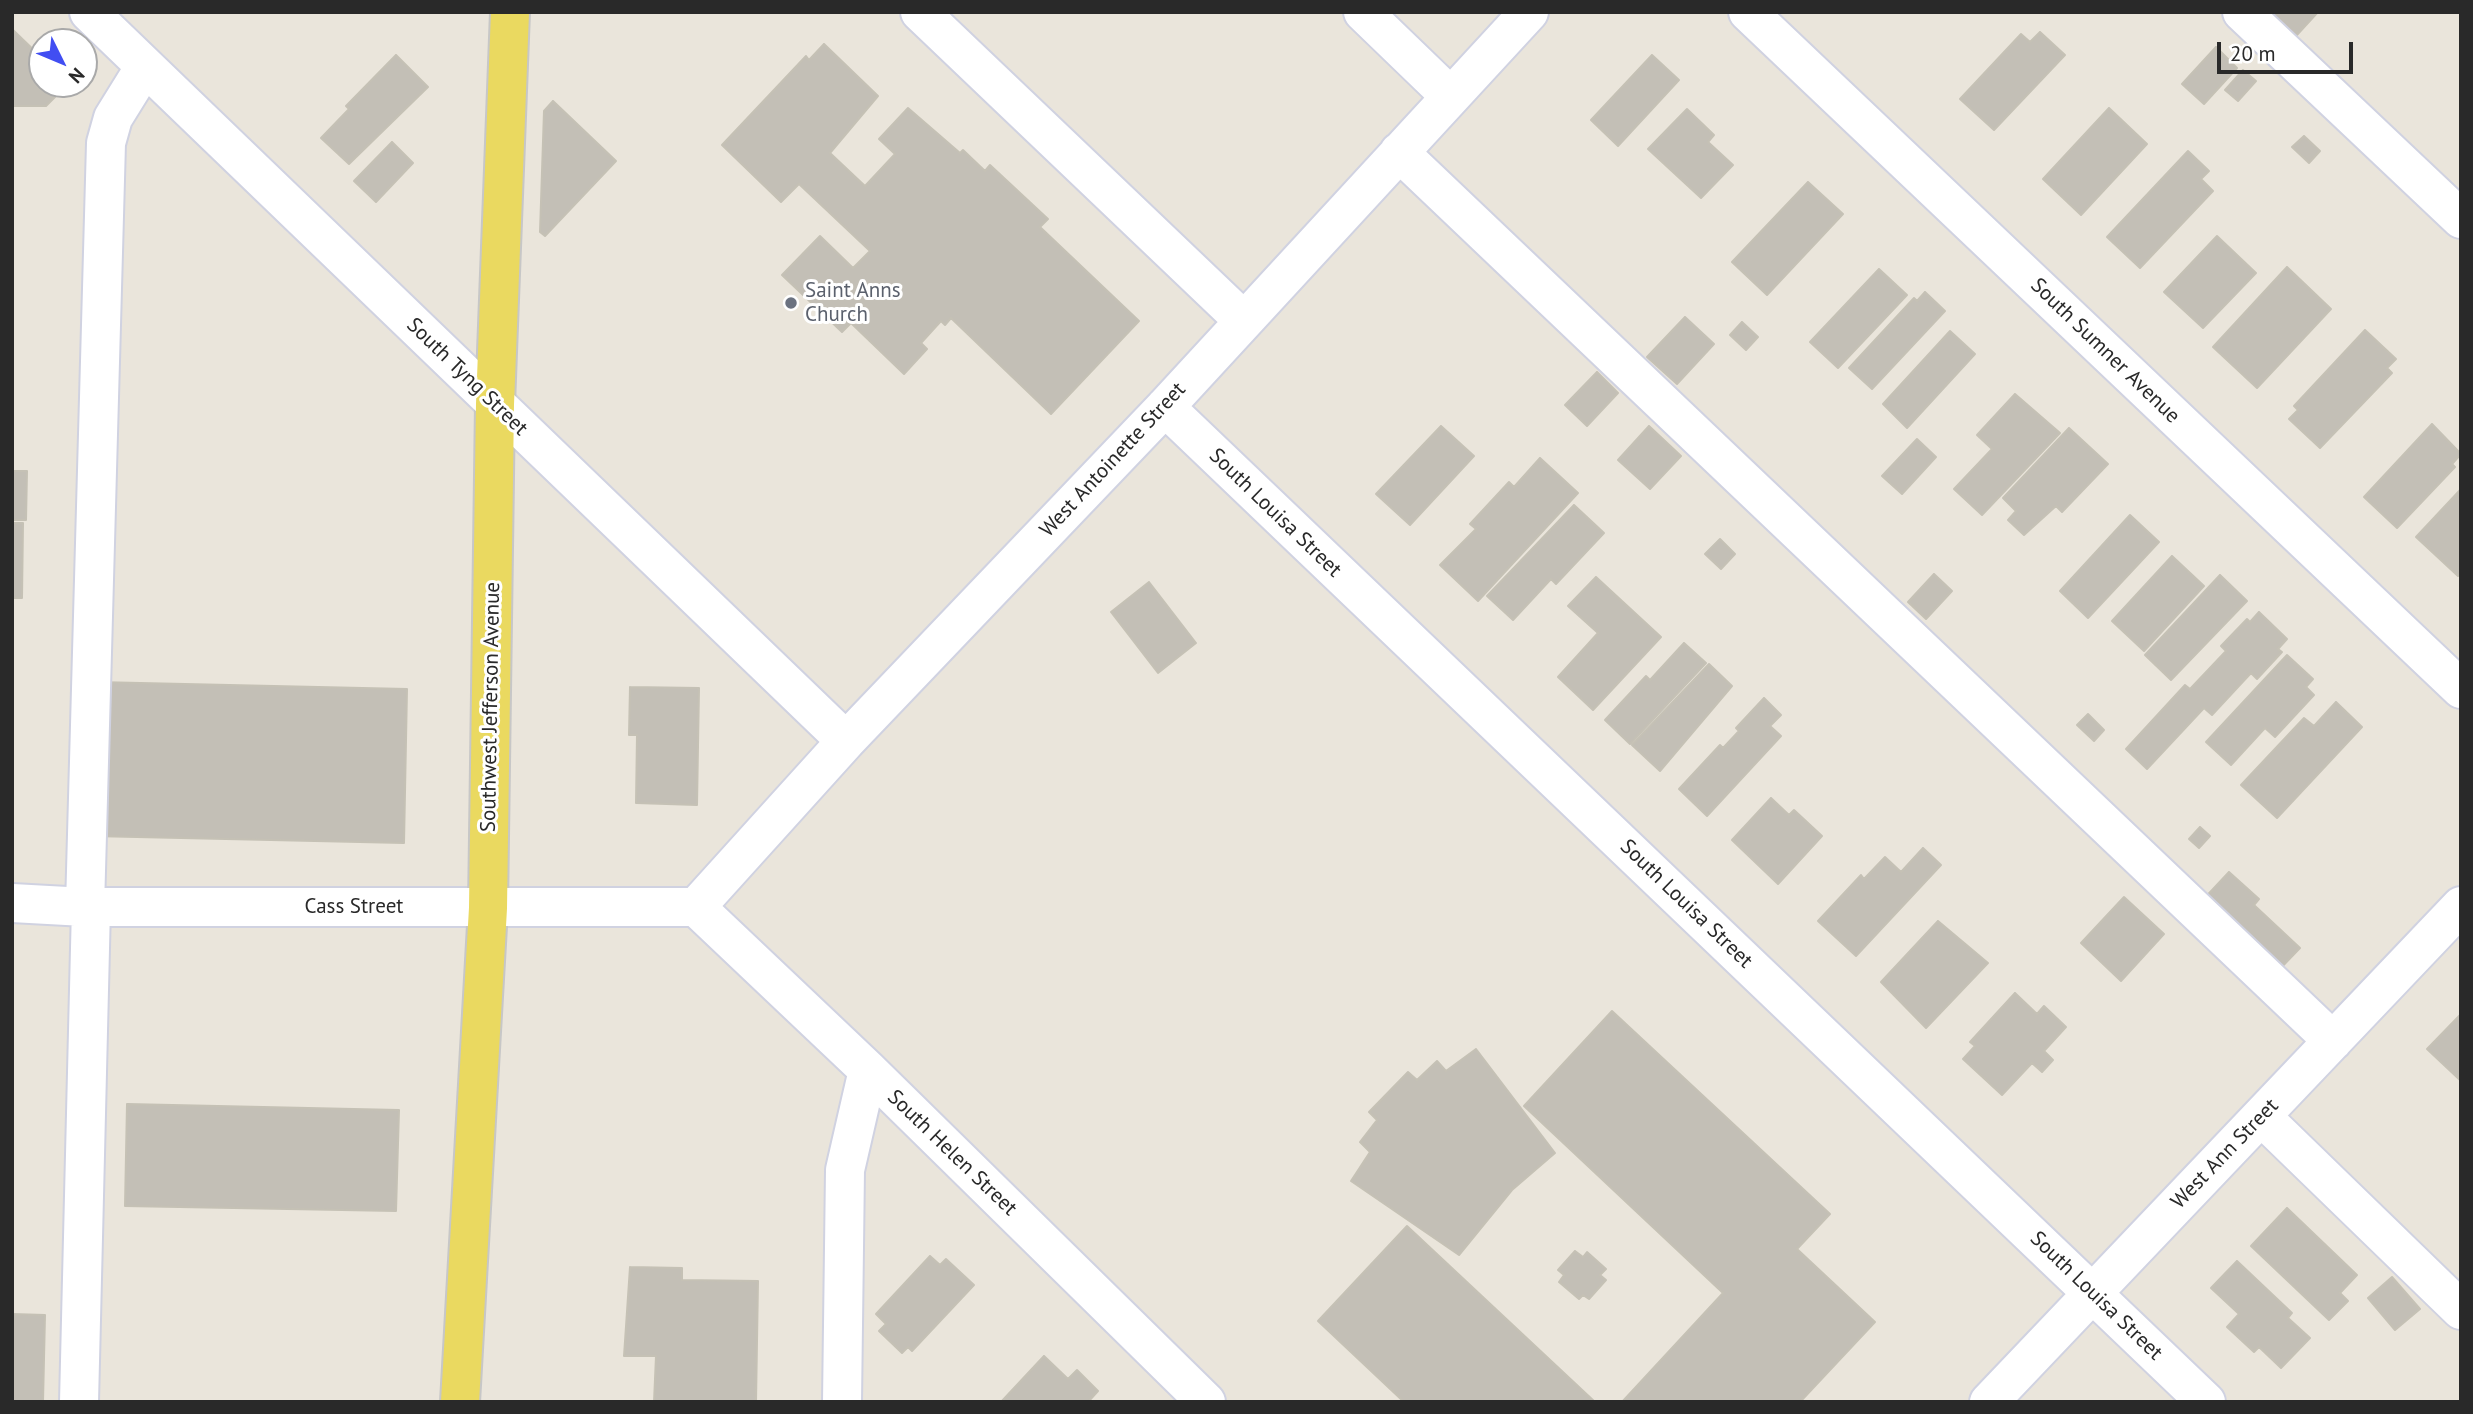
<!DOCTYPE html>
<style>
body{margin:0}
#map{position:relative;width:2473px;height:1414px;overflow:hidden;background:#eae5db;font-family:"PT Sans",sans-serif}
canvas{display:block}
.frame{position:absolute;inset:0;border:14px solid #292929;pointer-events:none}
.north{position:absolute;left:28px;top:28px;width:70px;height:70px;box-sizing:border-box;background:#fff;border:2px solid #a9a9a9;border-radius:50%;rotate:133deg;font-size:19px;font-weight:700;line-height:28px;text-align:center;color:#292929}
.north::after{content:'';display:block;margin:auto;width:24px;height:32px;background:#414ef2;clip-path:polygon(50% 0,100% 100%,50% 72%,0 100%)}
.scale{position:absolute;left:2217px;top:42px;width:136px;height:32px;box-sizing:border-box;border:4px solid #292929;border-top:0;padding-left:9px;font-size:21px;line-height:24px;white-space:nowrap;color:#292929;-webkit-text-stroke:5px #fff;paint-order:stroke}
</style>
<div id="map">
<canvas width="2473" height="1414"></canvas>
<div class="frame"></div>
<div class="north">N</div>
<div class="scale">20 m</div>
</div>
<script>
const context = document.querySelector('canvas').getContext('2d');
context.lineJoin = 'round';
function fill(path, color) { context.fillStyle = color; context.fill(path, 'evenodd'); }
const toPath = rows => new Path2D(rows.map(r => 'M' + r).join(''));
function strokePath(path, color, width, dash) { context.strokeStyle = color; context.lineWidth = width; context.lineCap = dash ? 'butt' : 'round'; context.setLineDash(dash || []); context.stroke(path); }
function write(font, color, halo, rows, align = 'center') {
  context.font = font + ' "PT Sans",sans-serif'; context.lineWidth = 6; context.setLineDash([]); context.textBaseline = 'middle'; context.strokeStyle = halo; context.fillStyle = color; for (const [text, x, y, turn = 0] of rows) {
    context.save(); context.translate(x, y); context.rotate((+turn || 0) * Math.PI / 180); context.textAlign = isNaN(turn) ? turn : align; if (halo) context.strokeText(text, 0, 0); context.fillText(text, 0, 0); context.restore();
  }
}
const building = toPath([
 [2270,12,2318,12,2296,36,2270,12],
 [12,29,42,58,42,84,68,84,46,106,12,106,12,29],
 [2040,32,2065,55,1994,130,1960,99,2021,34,2030,42,2040,32],
 [824,44,878,96,830,153,865,186,895,154,879,139,908,108,960,153,963,150,985,171,990,165,1048,219,1040,227,1139,321,1051,414,951,318,945,325,941,321,921,343,927,349,904,374,851,323,842,332,782,275,820,236,853,268,870,251,799,184,781,202,722,145,806,56,809,60,824,44],
 [2216,47,2237,68,2204,104,2182,84,2216,47],
 [396,55,428,87,349,164,321,138,349,109,346,106,396,55],
 [1652,55,1679,80,1618,146,1591,120,1652,55],
 [2243,70,2256,81,2238,101,2225,90,2243,70],
 [553,101,616,161,545,236,540,232,544,111,553,101],
 [2109,108,2147,144,2081,215,2043,179,2109,108],
 [1687,109,1714,135,1708,142,1733,165,1701,198,1648,149,1687,109],
 [2304,136,2320,151,2309,163,2292,147,2304,136],
 [392,142,413,163,376,202,354,181,392,142],
 [2188,151,2209,171,2201,179,2213,191,2140,268,2107,237,2188,151],
 [1808,182,1843,214,1767,295,1732,262,1808,182],
 [2217,236,2256,273,2203,328,2164,292,2217,236],
 [2287,267,2331,309,2257,388,2213,347,2287,267],
 [1879,269,1907,295,1838,368,1810,342,1879,269],
 [1925,292,1945,311,1872,389,1849,368,1914,298,1917,301,1925,292],
 [1685,317,1714,344,1677,384,1647,357,1685,317],
 [1742,322,1758,337,1746,350,1730,335,1742,322],
 [2365,330,2396,359,2387,368,2392,373,2320,448,2289,419,2298,410,2294,406,2365,330],
 [1950,331,1975,354,1907,428,1883,404,1950,331],
 [1597,372,1618,393,1587,426,1565,405,1597,372],
 [2015,394,2060,433,1982,515,1954,489,1992,449,1977,435,2015,394],
 [2432,424,2461,454,2452,464,2455,467,2397,528,2364,497,2432,424],
 [1441,426,1474,456,1410,525,1376,494,1441,426],
 [1649,426,1681,456,1650,489,1618,460,1649,426],
 [2069,428,2108,464,2062,512,2056,506,2024,535,2008,520,2016,511,2003,498,2069,428],
 [1917,439,1936,457,1902,494,1882,476,1917,439],
 [1540,458,1578,493,1478,601,1440,565,1476,529,1470,524,1509,482,1514,487,1540,458],
 [12,471,27,471,26,520,12,520,12,471],
 [2461,489,2461,573,2458,576,2416,537,2461,489],
 [1574,505,1604,533,1556,584,1551,579,1513,620,1487,596,1574,505],
 [2130,515,2159,542,2088,618,2060,591,2130,515],
 [12,523,23,523,22,598,12,598,12,523],
 [1720,539,1735,554,1721,569,1705,554,1720,539],
 [2172,556,2204,586,2144,651,2112,621,2172,556],
 [1934,574,1952,591,1926,619,1908,602,1934,574],
 [2220,575,2247,601,2171,680,2145,655,2220,575],
 [1596,577,1661,637,1593,710,1558,677,1598,633,1568,606,1596,577],
 [1149,582,1196,643,1158,673,1111,612,1149,582],
 [2259,612,2287,639,2278,649,2282,652,2257,679,2251,673,2212,715,2204,708,2147,769,2126,749,2185,685,2190,689,2226,651,2221,646,2247,619,2250,622,2259,612],
 [1684,643,1706,663,1630,744,1605,720,1646,676,1650,680,1684,643],
 [2287,655,2313,679,2306,687,2314,695,2275,737,2265,728,2231,765,2206,742,2287,655],
 [1709,664,1732,686,1660,771,1632,745,1709,664],
 [96,682,407,689,404,843,92,836,96,682],
 [630,687,699,688,697,805,636,803,637,735,629,735,630,687],
 [1764,698,1781,715,1770,726,1781,736,1707,816,1679,789,1720,745,1723,748,1739,731,1736,728,1764,698],
 [2336,702,2362,727,2277,818,2241,785,2304,718,2314,726,2336,702],
 [2088,714,2104,730,2094,741,2077,725,2088,714],
 [1771,798,1789,815,1794,810,1822,836,1778,884,1732,840,1771,798],
 [2200,827,2210,836,2199,848,2189,839,2200,827],
 [1923,848,1941,865,1856,956,1818,921,1861,875,1864,879,1885,857,1901,872,1923,848],
 [2229,872,2259,899,2254,905,2300,948,2274,975,2199,904,2229,872],
 [2124,897,2164,934,2121,981,2081,943,2124,897],
 [1938,921,1988,963,1926,1028,1881,982,1938,921],
 [2015,993,2037,1014,2044,1006,2066,1027,2044,1051,2053,1060,2042,1072,2032,1063,2002,1095,1963,1059,1975,1046,1970,1042,2015,993],
 [1612,1011,1830,1214,1797,1249,1875,1322,1800,1402,1622,1402,1723,1293,1524,1106,1612,1011],
 [2461,1014,2461,1081,2427,1049,2461,1014],
 [1476,1049,1555,1153,1512,1190,1459,1255,1351,1181,1370,1152,1360,1142,1377,1120,1369,1112,1408,1072,1417,1080,1437,1061,1446,1071,1476,1049],
 [127,1104,399,1110,396,1211,125,1206,127,1104],
 [2287,1208,2357,1275,2340,1293,2348,1301,2329,1320,2251,1246,2287,1208],
 [1407,1226,1595,1402,1404,1402,1318,1321,1407,1226],
 [1575,1251,1583,1257,1587,1252,1606,1269,1600,1275,1606,1280,1589,1299,1583,1295,1579,1299,1559,1282,1564,1275,1558,1270,1575,1251],
 [930,1256,940,1265,946,1259,974,1285,912,1351,908,1347,902,1353,879,1331,886,1324,876,1314,930,1256],
 [2237,1261,2292,1313,2288,1318,2310,1338,2281,1368,2259,1347,2254,1352,2227,1327,2239,1314,2211,1288,2237,1261],
 [630,1267,682,1268,682,1280,758,1281,756,1402,654,1402,656,1356,624,1356,630,1267],
 [2392,1277,2420,1309,2395,1330,2368,1298,2392,1277],
 [12,1314,45,1315,43,1402,12,1402,12,1314],
 [1044,1356,1068,1379,1077,1370,1098,1391,1088,1402,1001,1402,1044,1356]
]);
fill(building, '#c3bfb6');
strokePath(building, '#c5c1b5', 2);
const minor = toPath([
 [89,12,846,741],
 [920,12,1243,320],
 [1363,12,1450,96],
 [1748,12,2461,689],
 [2242,12,2461,219],
 [1399,152,2333,1041],
 [1165,407,2206,1402],
 [12,903,85,907,696,907],
 [85,907,106,143,113,118,144,68],
 [696,907,846,741,1165,407,1529,12],
 [696,907,868,1070,1206,1402],
 [2262,1117,2461,1310],
 [79,1402,91,907],
 [842,1402,845,1170,868,1070],
 [1989,1402,2461,906]
]);
const major = toPath([
 [460,1402,488,908,495,404,510,12]
]);
strokePath(minor, '#d0d2e1', 42);
strokePath(major, '#c7c7c7', 42);
strokePath(minor, '#fff', 38);
strokePath(major, '#ead960', 38);
for (const [x, y, r, color] of [
 [791,303,7,"#6b7280"]
]) { const dot = new Path2D(); dot.arc(x, y, r, 0, 2 * Math.PI); context.fillStyle = color; context.fill(dot); strokePath(dot, '#fff', 2.5); }
write('21px', '#5b616d', '#fff', [
 ["Saint Anns",805,291],
 ["Church",805,315]
], 'left');
write('21px', '#292929', '#fff', [
 ["South Sumner Avenue",2105,351,44],
 ["South Tyng Street",467,377,44],
 ["West Antoinette Street",1113,460,-47],
 ["South Louisa Street",1275,513,44],
 ["Southwest Jefferson Avenue",491,707,-89],
 ["South Louisa Street",1686,904,44],
 ["Cass Street",354,907],
 ["South Helen Street",952,1153,44],
 ["West Ann Street",2225,1154,-46],
 ["South Louisa Street",2096,1296,44]
]);
</script>
